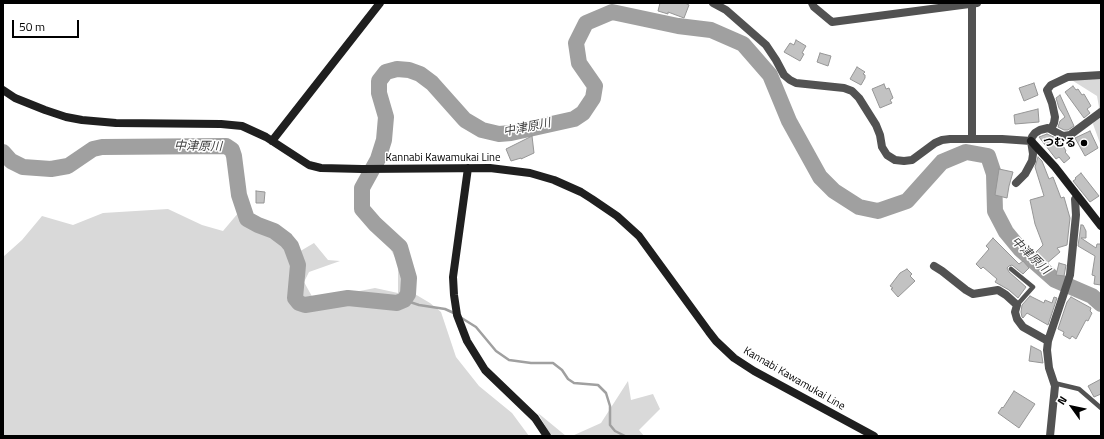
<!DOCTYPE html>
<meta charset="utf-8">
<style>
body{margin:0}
#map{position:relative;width:1104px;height:439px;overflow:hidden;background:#fff;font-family:"Titillium Web",sans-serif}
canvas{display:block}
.frame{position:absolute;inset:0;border:4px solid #000;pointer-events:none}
.north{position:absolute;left:1052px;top:387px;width:40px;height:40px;-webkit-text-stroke:3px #fff;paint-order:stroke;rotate:303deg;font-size:11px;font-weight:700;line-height:16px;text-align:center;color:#000}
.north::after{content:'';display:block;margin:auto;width:14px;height:18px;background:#000;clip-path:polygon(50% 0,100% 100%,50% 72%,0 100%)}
.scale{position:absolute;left:12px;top:20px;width:67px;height:18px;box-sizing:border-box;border:2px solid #000;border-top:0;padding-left:5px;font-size:12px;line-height:14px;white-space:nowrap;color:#000;-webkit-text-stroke:3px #fff;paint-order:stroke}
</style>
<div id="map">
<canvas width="1104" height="439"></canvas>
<div class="frame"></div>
<div class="north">N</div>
<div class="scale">50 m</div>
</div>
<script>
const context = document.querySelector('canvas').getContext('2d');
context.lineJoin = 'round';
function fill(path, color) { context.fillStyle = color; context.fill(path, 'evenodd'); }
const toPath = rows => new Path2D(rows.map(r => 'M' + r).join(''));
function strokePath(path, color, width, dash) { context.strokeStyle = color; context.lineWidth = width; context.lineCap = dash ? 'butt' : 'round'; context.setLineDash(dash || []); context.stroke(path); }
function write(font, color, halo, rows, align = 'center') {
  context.font = font + ' "Titillium Web","Noto Sans JP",sans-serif'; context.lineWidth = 3; context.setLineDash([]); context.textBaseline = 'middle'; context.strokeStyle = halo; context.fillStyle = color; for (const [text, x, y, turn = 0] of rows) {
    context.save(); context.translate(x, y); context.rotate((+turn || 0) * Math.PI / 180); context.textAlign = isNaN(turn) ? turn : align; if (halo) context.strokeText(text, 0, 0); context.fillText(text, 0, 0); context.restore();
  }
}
fill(toPath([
 [1101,77,1101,146,1093,124,1099,107,1097,96,1070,79],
 [168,209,202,225,223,231,239,212,276,234,292,256,314,243,328,260,340,261,309,272,304,282,314,300,375,288,398,293,398,263,390,248,396,249,403,268,408,290,430,303,441,312,456,357,479,386,512,413,529,436,3,436,3,257,22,240,42,216,73,225,103,213],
 [628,381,631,400,653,394,660,409,639,430,644,436,572,436,601,423],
 [538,413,566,436,551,436]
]), '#d9d9d9');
strokePath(toPath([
 [404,300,419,305,445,309,456,314],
 [460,317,476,327,496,351,509,360,531,363,553,363,562,370,568,379,574,383,598,385,606,393,610,406,610,425,615,431,625,436]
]), '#a0a0a0', 2.5);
strokePath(toPath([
 [3,152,11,161,23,167,51,169,68,166,93,149,102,147,226,146,232,150,234,156,239,195,247,219,258,225,274,231,286,240,291,246,298,265,295,298,299,303,305,305,348,298,397,303,404,300,408,294,409,278,400,247,375,224,362,209,362,188,378,159,384,140,386,117,379,93,379,81,386,72,397,69,409,70,420,74,432,83,465,120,482,130,499,134,511,133,574,119,583,113,593,98,595,86,579,63,576,43,586,23,612,12,678,26,711,30,743,44,770,75,789,121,820,177,834,191,859,207,878,211,907,201,942,162,966,152,988,156,994,174,995,211,1006,232,1020,249,1055,280,1092,296,1101,304]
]), '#a0a0a0', 16);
const building = toPath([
 [660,3,685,3,689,5,684,18,668,12,668,14,658,11,660,3],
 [796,40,806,46,802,53,804,54,800,61,784,52,790,43,794,45,796,40],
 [820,53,831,56,828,66,817,62,820,53],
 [857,67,865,72,863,74,865,75,865,78,861,85,850,79,857,67],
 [1034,83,1038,95,1024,101,1019,88,1034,83],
 [884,84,886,89,889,88,893,98,890,100,892,103,880,108,872,89,884,84],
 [1073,86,1076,90,1078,89,1082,95,1084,94,1091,106,1087,109,1090,113,1084,118,1065,92,1073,86],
 [1060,95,1074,126,1068,130,1064,130,1058,127,1060,121,1065,117,1059,108,1056,98,1060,95],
 [1038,109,1039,122,1015,124,1014,115,1038,109],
 [1090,131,1098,148,1085,156,1075,138,1090,131],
 [1047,134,1060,140,1066,151,1065,152,1070,158,1064,163,1059,157,1056,159,1039,137,1047,134],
 [532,136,534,153,521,159,521,158,511,161,506,149,532,136],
 [1038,157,1042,161,1049,179,1053,177,1061,198,1064,197,1070,218,1067,245,1057,248,1060,252,1046,264,1036,252,1043,245,1035,224,1030,200,1044,196,1035,167,1038,157],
 [999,169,1013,172,1009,186,1007,198,995,195,999,169],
 [1081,173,1099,196,1090,202,1073,181,1076,179,1075,178,1081,173],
 [256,191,265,192,264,203,256,203,256,191],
 [1081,225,1083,225,1086,231,1086,238,1081,238,1096,248,1097,244,1101,244,1101,285,1094,284,1095,276,1092,275,1095,256,1078,246,1081,225],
 [993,238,1019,264,1023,261,1029,268,1023,274,1012,265,1009,266,1007,268,1009,272,1026,287,1018,298,1009,290,995,282,997,279,983,267,981,269,976,264,989,249,986,246,993,238],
 [1059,263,1066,265,1064,276,1056,275,1059,263],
 [907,269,912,274,910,276,915,281,898,297,891,289,893,288,890,286,900,273,907,269],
 [1030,296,1044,303,1045,300,1052,303,1054,297,1057,298,1048,325,1027,313,1023,318,1022,317,1021,312,1022,305,1030,296],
 [1071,297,1091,308,1090,311,1092,313,1088,321,1086,320,1076,339,1072,336,1070,339,1063,335,1064,332,1058,329,1067,302,1071,297],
 [1031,346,1041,351,1043,363,1029,361,1031,346],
 [1101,379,1101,394,1094,397,1088,386,1101,379],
 [1014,391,1035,404,1019,428,998,413,1002,407,1003,408,1014,391]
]);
fill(building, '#c2c2c2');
strokePath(building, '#969696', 1);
strokePath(toPath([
 [1011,269,1033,287,1017,305],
 [1054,383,1079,389,1101,408]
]), '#525252', 4.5);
strokePath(toPath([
 [713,3,726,10,766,45,776,60,784,75,790,80,796,83,844,88,852,91,859,98,876,125,880,135,882,147,887,155,895,160,904,161,912,160,935,143,942,140,950,139,1002,139,1031,141],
 [812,3,814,7,832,22,977,3],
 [1051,129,1054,123,1055,117,1052,103,1047,90,1051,85,1068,77,1101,75],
 [972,139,972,3],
 [1016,183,1025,174,1032,161,1033,154,1031,141,1032,137,1035,133,1040,130,1048,128,1063,136,1070,135,1101,112],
 [934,266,942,271,966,290,973,294,998,290,1006,295,1017,305,1015,312,1017,319,1023,327,1048,341],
 [1050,436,1055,386,1049,368,1047,350,1048,341,1070,275,1076,215,1075,199,1078,197]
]), '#525252', 8);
strokePath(toPath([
 [3,90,15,98,45,110,66,117,82,120,116,123,221,124,242,126,266,137,309,165,321,168,362,169,490,168,530,173,554,180,581,192,592,199,617,216,639,236,709,332,716,341,734,358,754,371,874,436],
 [272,141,380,3],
 [1031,141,1055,167,1101,226],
 [468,168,453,277,454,295,457,315,467,341,485,370,535,418,547,436]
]), '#1f1f1f', 8);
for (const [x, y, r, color] of [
 [1084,143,4,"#000"]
]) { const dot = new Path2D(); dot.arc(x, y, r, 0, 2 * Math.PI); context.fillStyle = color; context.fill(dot); strokePath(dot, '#fff', 1.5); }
write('bold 11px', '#000', '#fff', [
 ["つむる",1076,143]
], 'right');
write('11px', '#000', '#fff', [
 ["Kannabi Kawamukai Line",443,158],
 ["Kannabi Kawamukai Line",794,379,30]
]);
write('italic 12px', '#414141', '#fff', [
 ["中津原川",527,128,-11],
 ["中津原川",198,147,1],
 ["中津原川",1030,256,44]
]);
</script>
